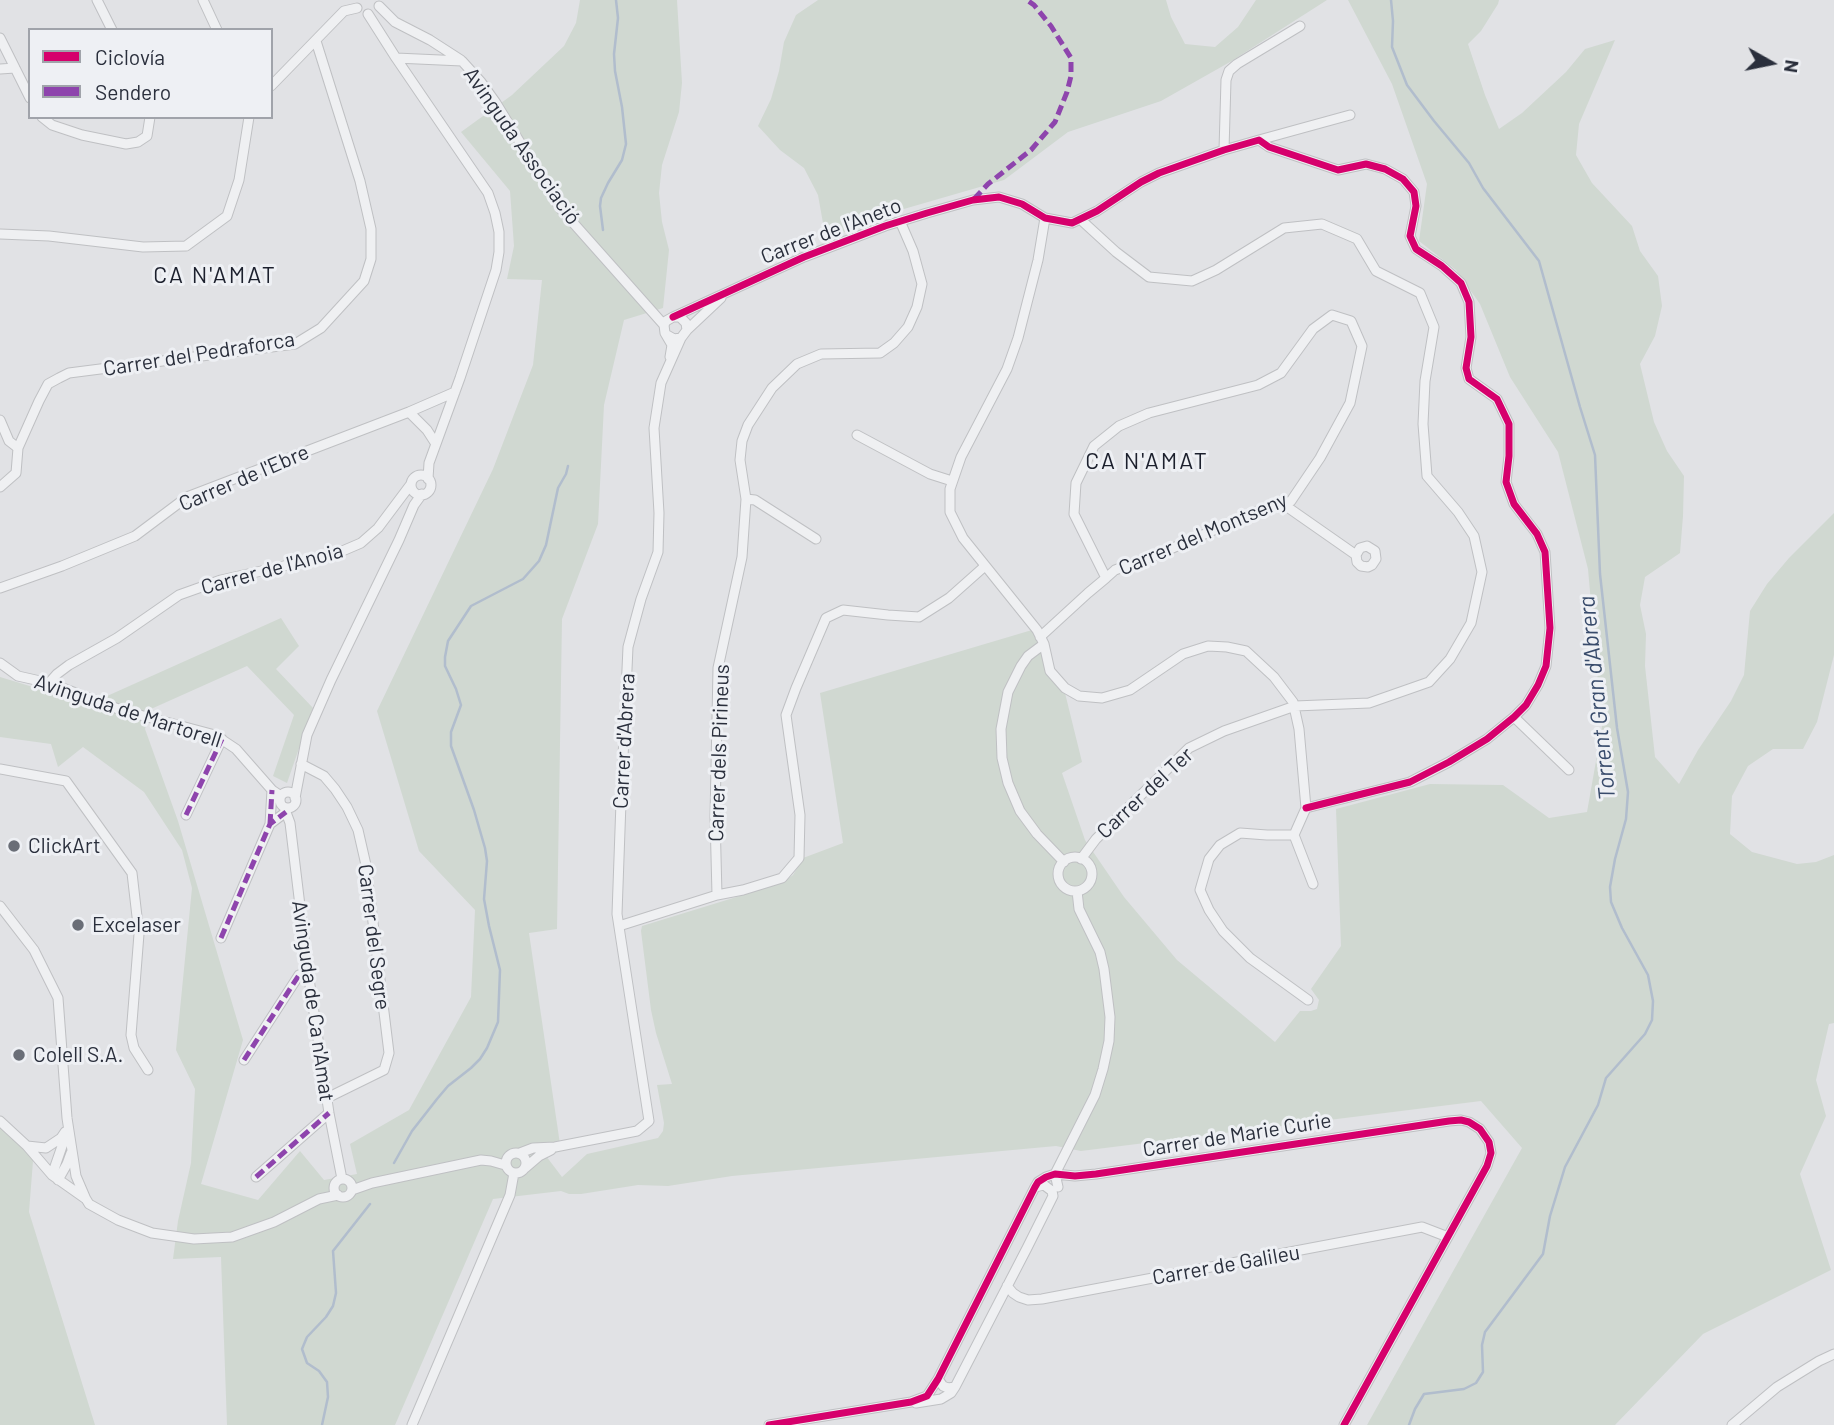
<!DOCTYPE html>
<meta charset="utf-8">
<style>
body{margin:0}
#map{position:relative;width:1834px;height:1425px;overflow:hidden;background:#e1e2e5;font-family:Barlow,sans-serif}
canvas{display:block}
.legend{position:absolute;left:28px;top:28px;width:245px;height:91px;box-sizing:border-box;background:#eef0f4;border:2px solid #a0a3aa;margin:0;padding:9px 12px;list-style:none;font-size:21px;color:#2a2f3c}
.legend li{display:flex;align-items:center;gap:14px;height:35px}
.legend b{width:35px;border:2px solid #a0a3aa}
.north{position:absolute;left:1736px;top:28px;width:70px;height:70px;-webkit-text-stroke:5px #eef0f4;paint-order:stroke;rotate:99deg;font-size:19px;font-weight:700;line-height:28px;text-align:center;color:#2a2f3c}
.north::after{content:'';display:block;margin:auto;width:24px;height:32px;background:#2a2f3c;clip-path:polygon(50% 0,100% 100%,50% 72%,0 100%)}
</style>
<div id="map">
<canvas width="1834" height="1425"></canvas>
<ul class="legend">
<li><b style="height:9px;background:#d6006c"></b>Ciclovía</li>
<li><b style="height:9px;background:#8e44ad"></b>Sendero</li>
</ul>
<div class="north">N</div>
</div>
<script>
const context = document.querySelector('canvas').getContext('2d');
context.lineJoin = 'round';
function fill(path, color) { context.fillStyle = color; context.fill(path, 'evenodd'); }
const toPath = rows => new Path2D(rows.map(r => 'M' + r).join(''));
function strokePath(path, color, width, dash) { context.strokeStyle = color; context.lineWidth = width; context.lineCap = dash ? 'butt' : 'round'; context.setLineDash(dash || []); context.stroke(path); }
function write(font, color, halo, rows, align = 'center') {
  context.font = font + ' Barlow,sans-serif'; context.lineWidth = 6; context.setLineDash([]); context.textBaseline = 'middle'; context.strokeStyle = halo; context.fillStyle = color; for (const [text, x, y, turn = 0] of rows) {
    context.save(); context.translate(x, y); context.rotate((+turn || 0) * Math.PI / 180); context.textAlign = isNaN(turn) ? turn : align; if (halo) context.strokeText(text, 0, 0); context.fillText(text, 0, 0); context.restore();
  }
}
fill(toPath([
 [580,0,677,0,682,83,679,112,662,165,659,193,662,222,669,250,663,308,624,320,604,405,598,524,562,619,557,929,529,933,561,1151,546,1156,562,1177,587,1154,658,1138,663,1131,664,1123,657,1085,672,1084,656,1033,651,1010,641,931,642,926,782,883,793,875,803,858,843,843,820,693,1032,630,1038,639,1057,685,1065,693,1082,762,1062,773,1085,840,1124,897,1177,960,1275,1042,1300,1011,1311,1011,1317,1009,1319,1000,1311,989,1341,946,1336,809,1430,784,1503,785,1549,818,1587,812,1602,727,1588,569,1558,452,1510,377,1480,304,1456,270,1419,241,1427,184,1392,84,1348,0,1499,0,1498,4,1481,31,1468,44,1485,95,1499,129,1522,113,1566,72,1585,49,1615,40,1579,124,1576,155,1592,183,1632,226,1640,251,1658,276,1662,306,1655,336,1640,364,1654,422,1667,451,1684,476,1683,516,1680,553,1645,577,1640,605,1646,634,1645,666,1655,757,1679,784,1698,750,1731,701,1744,675,1750,611,1767,584,1789,558,1834,513,1834,655,1817,722,1803,749,1773,749,1748,766,1732,796,1730,834,1752,852,1797,864,1816,862,1834,855,1834,1023,1829,1024,1816,1080,1826,1116,1800,1174,1831,1270,1703,1334,1615,1425,1367,1425,1522,1148,1481,1101,1081,1151,1056,1146,732,1176,668,1186,638,1185,581,1194,569,1194,561,1191,493,1199,395,1425,227,1425,221,1257,173,1259,178,1221,191,1163,195,1089,176,1050,192,888,182,850,144,792,83,747,58,767,51,744,0,737,0,677,56,694,87,705,281,618,299,646,276,669,313,708,287,783,273,776,294,715,247,666,151,709,145,729,178,821,243,1040,201,1184,258,1200,300,1151,324,1180,357,1174,350,1144,409,1110,471,997,475,910,419,851,377,711,493,469,533,365,542,280,507,279,514,246,510,191,461,132,512,95,564,46,576,23],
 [818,0,1166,0,1171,17,1185,44,1215,47,1238,27,1256,0,1327,0,1230,62,1161,101,1068,132,1004,180,890,213,826,240,818,195,804,168,780,150,758,126,771,99,779,71,784,42,796,15],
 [0,1116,34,1148,29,1212,95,1425,0,1425]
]), '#d0d8d1');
strokePath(toPath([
 [1391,0,1393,21,1392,47,1407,85,1434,121,1469,163,1483,188,1539,261,1580,407,1595,455,1600,574,1617,728,1628,792,1626,819,1615,859,1610,887,1611,902,1622,928,1648,975,1653,1001,1652,1020,1645,1034,1606,1078,1598,1105,1565,1167,1550,1216,1543,1254,1485,1332,1482,1345,1483,1372,1476,1383,1464,1389,1424,1394,1415,1409,1409,1425],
 [603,230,600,206,601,198,608,183,622,160,626,144,622,107,615,71,614,54,618,18,616,0],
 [394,1163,412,1131,437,1099,448,1086,471,1068,480,1059,487,1048,498,1022,500,970,489,926,484,899,487,861,485,848,474,810,451,746,451,732,461,705,456,689,445,666,445,657,448,641,471,606,523,579,539,561,546,545,558,488,566,474,568,466],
 [322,1425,328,1397,327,1382,319,1371,307,1363,302,1349,307,1337,326,1317,333,1306,336,1293,333,1251,370,1204]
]), '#b1bdcd', 2.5);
const minor = toPath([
 [97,0,112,30],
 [203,0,217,30],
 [379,6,395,22,430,40,461,60],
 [368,14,396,58,488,193,495,213,499,232,499,252,496,270,460,378,429,463,428,479],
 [0,38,30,98],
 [396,58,462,61,481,82,496,103,560,208,664,325],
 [0,69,15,68],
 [271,86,344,11,357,8],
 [42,117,52,125,82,135,126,144,138,142,147,136,150,117],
 [1259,140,1350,115],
 [1224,150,1226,80,1229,71,1237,64,1300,26],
 [1045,218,1038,260,1018,338,1007,369,961,457,950,489,950,512,963,538,1037,630,1044,644,1050,671,1065,688,1079,696,1102,698,1130,690,1183,654,1208,646,1227,647,1246,651,1274,677,1293,702,1299,729,1306,808,1294,835],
 [1080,219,1116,252,1149,277,1192,281,1216,270,1284,228,1322,224,1357,239,1376,271,1420,293,1434,327,1425,381,1423,424,1427,476,1458,512,1474,536,1482,572,1471,623,1450,659,1429,682,1369,703,1295,706,1224,731,1189,748,1096,839,1081,859],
 [0,234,49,236,143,247,186,246,227,216,239,180,249,117],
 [673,317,804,257,885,226,927,213,973,200,999,197,1022,204,1045,218,1072,223,1097,211,1141,182,1159,173,1224,150,1259,140,1269,147,1338,170,1366,164,1385,169,1403,179,1414,192,1416,206,1410,236,1416,249,1442,266,1461,283,1469,302,1471,337,1466,368,1469,379,1497,399,1509,424,1509,456,1506,482,1514,504,1537,534,1545,552,1550,628,1546,666,1538,685,1526,705,1514,717,1487,739,1449,762,1410,782,1306,808],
 [687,330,721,298],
 [667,335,674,339,681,338,687,330,686,323,680,317,673,317,666,321,664,325,665,333,672,345,670,357],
 [409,412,427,430,436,444],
 [0,420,9,441,18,448],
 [857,435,930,474,952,481],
 '411 485a10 10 0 1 1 20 0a10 10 0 1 1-20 0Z',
 [0,487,16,473,18,448,39,401,48,384,59,378,69,373,295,344,321,328,364,281,371,259,371,229,360,181,316,41],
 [746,499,755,500,816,539],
 [1283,504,1356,555,1357,562,1361,566,1368,567,1372,565,1376,559,1375,551,1367,546,1360,548,1356,555],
 [0,588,62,566,135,536,187,497,409,412,455,392],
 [1040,637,1088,593,1106,578,1115,570,1166,551,1262,509,1291,501,1320,458,1350,403,1362,346,1351,321,1332,315,1313,329,1281,373,1258,385,1149,413,1119,426,1094,446,1076,483,1074,514,1106,578],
 [1044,644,1028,656,1021,666,1008,692,1001,729,1002,758,1008,783,1020,811,1037,834,1064,862],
 [0,663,18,676,49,683,121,710,215,735,236,749,272,790,281,796],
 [49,683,57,674,69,665,117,638,179,595,221,580,333,555,361,543,378,528,411,484],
 [1514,717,1569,770],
 [301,764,324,776,335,789,347,807,358,830,366,865,389,1053,384,1070,327,1098],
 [0,769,66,781,132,873,139,934,131,1035,134,1048,148,1070],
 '280 800a8 8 0 1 1 16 0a8 8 0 1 1-16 0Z',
 [295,798,307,735,331,680,399,540,414,505,422,494],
 [284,807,290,823,308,972,329,1113,342,1179],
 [186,815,222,739],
 [270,824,272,790],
 [1294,835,1267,835,1240,833,1220,845,1209,859,1200,890,1209,910,1223,931,1250,958,1308,1000],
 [1294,835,1313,884],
 '1058 874a17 17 0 1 1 34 0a17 17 0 1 1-34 0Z',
 [717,895,715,817,718,668,742,557,746,499,740,460,742,441,748,425,772,388,797,364,821,354,880,353,894,343,908,327,917,307,922,284,913,251,900,221],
 [0,906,34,950,58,998,67,1118,76,1176,85,1197],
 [619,926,717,895,743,890,782,878,799,858,800,815,786,715,796,688,826,618,843,610,888,615,919,617,949,598,985,566],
 [221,938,270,824,286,812],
 [244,1060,299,975,308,972],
 [0,1121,27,1146,52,1175,86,1199,89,1204,118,1220,152,1233,194,1239,232,1237,274,1222,319,1199,338,1195],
 [27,1146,46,1148,61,1138,65,1132],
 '506 1163a10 10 0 1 1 20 0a10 10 0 1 1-20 0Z',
 [520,1153,533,1148,555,1147,637,1131,649,1121,617,914,621,802,628,647,641,599,658,552,659,513,654,428,661,383,681,338],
 [525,1168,539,1156,551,1150],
 [52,1175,68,1129],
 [256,1177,329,1113],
 '334 1188a9 9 0 1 1 18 0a9 9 0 1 1-18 0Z',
 [58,1180,67,1164,71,1153],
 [1058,1187,1055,1174,1095,1095,1103,1069,1109,1041,1110,1017,1104,969,1100,952,1079,909,1077,891],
 [352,1190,372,1183,481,1160,491,1161,505,1165],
 [1007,1286,1013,1293,1019,1297,1028,1300,1042,1299,1422,1227,1448,1237],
 [938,1379,943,1386,948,1388,955,1387,1027,1248,1053,1196,1052,1191,1044,1185,1035,1187],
 [916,1403,941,1399,951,1393,955,1387],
 [412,1425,510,1195,514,1173],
 [769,1425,911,1402,927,1396,938,1379,1035,1187,1038,1182,1046,1177,1055,1174,1075,1176,1096,1174,1449,1121,1461,1120,1469,1122,1480,1129,1489,1142,1491,1153,1487,1166,1344,1425],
 [1732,1425,1777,1387,1819,1361,1834,1354]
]);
strokePath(minor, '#bfc0c3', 11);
strokePath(minor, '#eff0f2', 9);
strokePath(toPath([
 [974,199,988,184,1031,150,1055,122,1067,92,1071,76,1071,58,1051,26,1034,5,1027,0],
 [186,815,222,739],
 [270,824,272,790],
 [221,938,270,824,286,812],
 [244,1060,299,975,308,972],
 [256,1177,329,1113]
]), '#8e44ad', 5, [10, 5]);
strokePath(toPath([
 [673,317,804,257,885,226,927,213,973,200,999,197,1022,204,1045,218,1072,223,1097,211,1141,182,1159,173,1224,150,1259,140,1269,147,1338,170,1366,164,1385,169,1403,179,1414,192,1416,206,1410,236,1416,249,1442,266,1461,283,1469,302,1471,337,1466,368,1469,379,1497,399,1509,424,1509,456,1506,482,1514,504,1537,534,1545,552,1550,628,1546,666,1538,685,1526,705,1514,717,1487,739,1449,762,1410,782,1306,808],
 [769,1425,911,1402,927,1396,938,1379,1035,1187,1038,1182,1046,1177,1055,1174,1075,1176,1096,1174,1449,1121,1461,1120,1469,1122,1480,1129,1489,1142,1491,1153,1487,1166,1344,1425]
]), '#d6006c', 7);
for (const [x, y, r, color] of [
 [14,846,7,"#6a6e77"],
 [78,925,7,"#6a6e77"],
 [19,1055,7,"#6a6e77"]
]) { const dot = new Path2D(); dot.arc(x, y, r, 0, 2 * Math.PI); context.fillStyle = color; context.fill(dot); strokePath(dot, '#eef0f4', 2.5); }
write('21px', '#2a2f3c', '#eef0f4', [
 ["Avinguda Associació",522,146,55],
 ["Carrer de l'Aneto",831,231,-21],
 ["Carrer del Pedraforca",199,354,-9],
 ["Carrer de l'Ebre",244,478,-23],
 ["Carrer del Montseny",1203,534,-23],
 ["Carrer de l'Anoia",272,569,-15],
 ["Avinguda de Martorell",128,711,18],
 ["Carrer d'Abrera",624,741,-87],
 ["Carrer dels Pirineus",719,753,-88],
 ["Carrer del Ter",1145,793,-43],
 ["Carrer del Segre",374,937,83],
 ["Avinguda de Ca n'Amat",313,1001,82],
 ["Carrer de Marie Curie",1237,1135,-9],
 ["Carrer de Galileu",1226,1265,-10]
]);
write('21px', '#2a2f3c', '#eef0f4', [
 ["ClickArt",28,846],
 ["Excelaser",92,925],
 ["Colell S.A.",33,1055]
], 'left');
context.letterSpacing = '2px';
write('23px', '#1c202d', '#eef0f4', [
 ["CA N'AMAT",215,275],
 ["CA N'AMAT",1147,461]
]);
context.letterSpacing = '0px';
write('italic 23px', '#384b6b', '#eef0f4', [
 ["Torrent Gran d'Abrera",1597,698,-96]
]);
</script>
